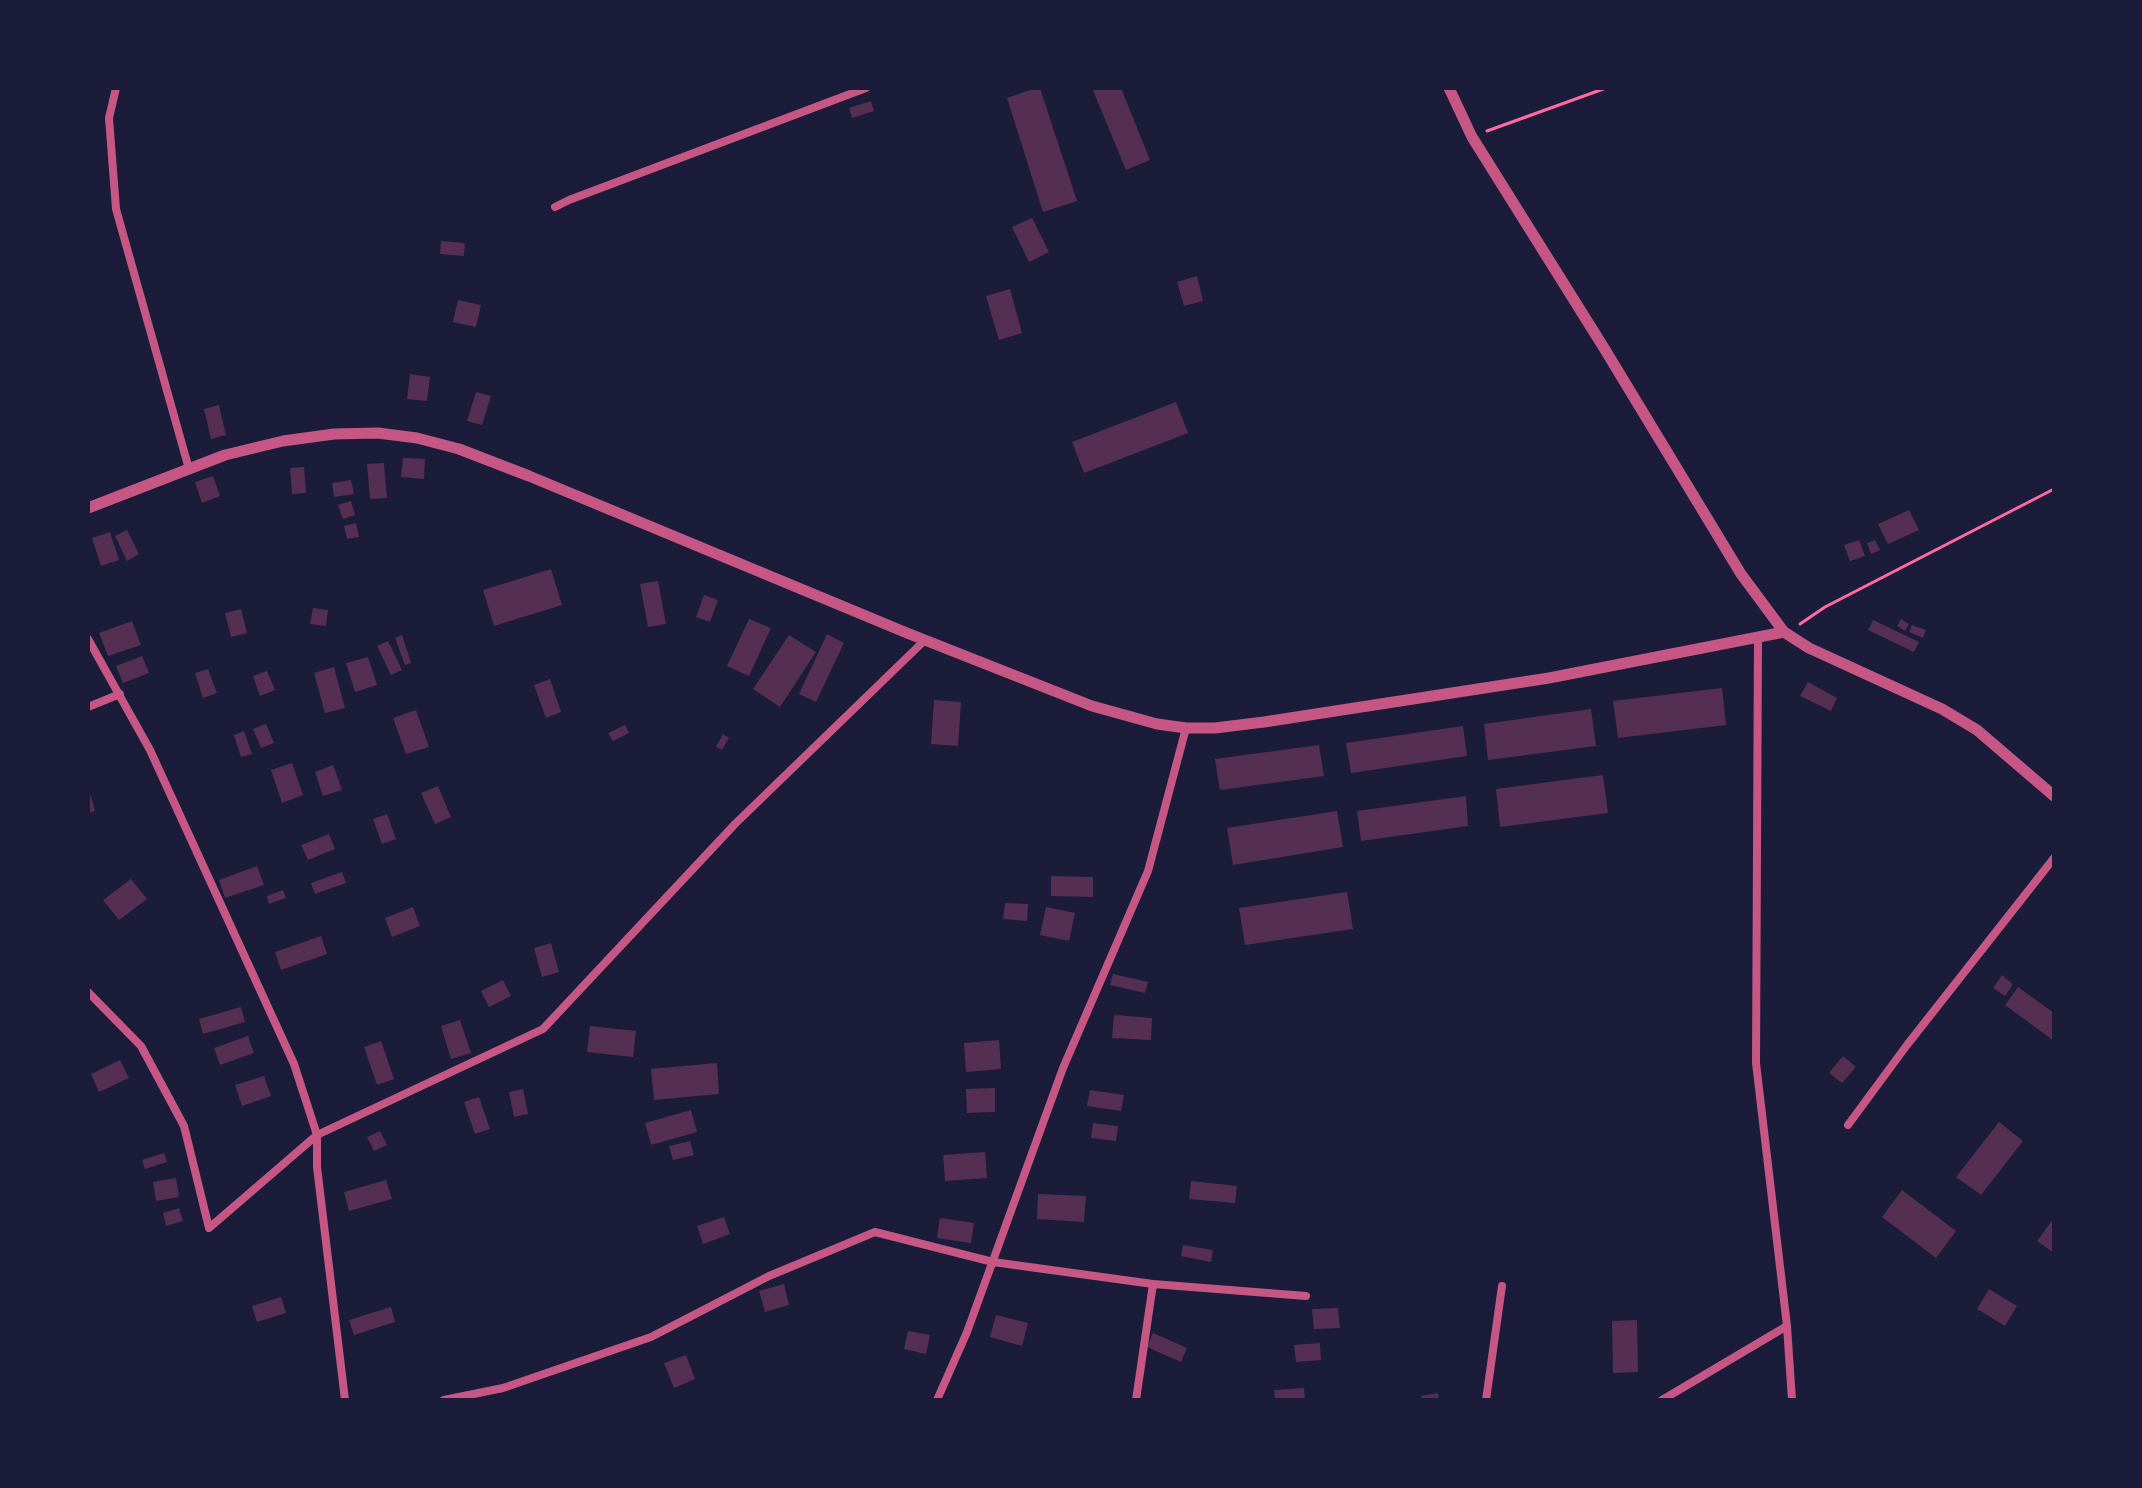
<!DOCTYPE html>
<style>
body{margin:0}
#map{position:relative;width:2142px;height:1488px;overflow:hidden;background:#1b1b3a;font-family:Ubuntu,sans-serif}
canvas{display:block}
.frame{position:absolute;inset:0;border:90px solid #1b1b3a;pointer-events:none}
</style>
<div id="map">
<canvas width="2142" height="1488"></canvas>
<div class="frame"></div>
</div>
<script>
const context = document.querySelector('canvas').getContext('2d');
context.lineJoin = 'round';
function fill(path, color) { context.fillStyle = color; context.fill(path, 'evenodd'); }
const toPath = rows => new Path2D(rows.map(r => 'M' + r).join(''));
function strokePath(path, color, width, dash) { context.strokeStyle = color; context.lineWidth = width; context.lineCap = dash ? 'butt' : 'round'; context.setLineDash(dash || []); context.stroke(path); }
fill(toPath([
 [1036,88,1040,88,1077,201,1043,212,1007,98],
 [1092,88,1121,88,1150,160,1126,170],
 [871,101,874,111,852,118,849,108],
 [1032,218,1049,252,1029,262,1012,227],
 [441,241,465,243,464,256,440,254],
 [1197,276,1203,301,1184,306,1177,282],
 [1010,289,1022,333,999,340,986,296],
 [458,300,481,305,476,327,453,322],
 [410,374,430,377,427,401,407,399],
 [476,392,491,396,482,425,467,421],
 [1176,402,1188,433,1084,473,1072,442],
 [219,405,226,435,211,439,204,409],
 [403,458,425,459,424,479,401,477],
 [384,463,387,498,370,499,367,464],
 [304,467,306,493,292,494,290,468],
 [213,476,220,496,202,503,195,482],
 [351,480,354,494,334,497,332,483],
 [351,501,355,515,343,519,338,505],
 [1909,510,1919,530,1888,544,1878,524],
 [356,523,359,537,347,539,344,526],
 [127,530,139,554,127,561,115,536],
 [110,532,119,560,101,566,92,538],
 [1859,540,1865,556,1850,561,1844,545],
 [1875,540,1880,550,1871,554,1867,543],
 [551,569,562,605,494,626,483,590],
 [658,581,666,624,648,627,640,584],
 [704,595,718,600,710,622,696,617],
 [313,608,328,610,326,626,310,624],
 [241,609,247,633,231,637,225,613],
 [749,619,771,628,749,676,727,666],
 [1901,619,1909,624,1905,631,1897,626],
 [1873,620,1919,642,1914,652,1868,630],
 [132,621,141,645,108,656,99,633],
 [1912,625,1926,630,1923,638,1909,632],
 [827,634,844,643,816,702,799,694],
 [402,635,411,663,405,665,395,638],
 [789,635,816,652,780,707,753,689],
 [388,641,402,670,391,675,377,646],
 [142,656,149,673,123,683,116,666],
 [368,657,377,685,355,692,346,663],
 [334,667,345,708,325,713,314,673],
 [208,669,217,693,203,698,195,673],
 [267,671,275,690,260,696,253,676],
 [550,679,561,712,546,718,534,685],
 [1808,682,1837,698,1831,711,1800,696],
 [1722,688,1726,725,1618,738,1613,701],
 [934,700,961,702,958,746,931,744],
 [1591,709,1596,746,1488,760,1484,724],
 [416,710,429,747,406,754,393,718],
 [266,724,274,743,261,748,253,729],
 [625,725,629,733,613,741,608,733],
 [1463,726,1467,756,1351,773,1346,743],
 [244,731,252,754,241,757,234,735],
 [723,734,729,738,722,750,716,747],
 [1319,745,1324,776,1220,790,1215,759],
 [292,763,303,795,282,803,271,770],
 [333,765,342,790,323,796,315,772],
 [1603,775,1608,813,1500,827,1496,789],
 [438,786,451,817,435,824,421,793],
 [91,796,95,811,88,813,88,797],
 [1466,796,1468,826,1361,841,1357,811],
 [1337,811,1343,847,1233,865,1227,828],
 [387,814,396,839,382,844,373,819],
 [329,834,335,849,308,860,301,845],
 [257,866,264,885,225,898,219,880],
 [342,872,346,883,315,894,311,883],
 [1051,876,1093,877,1093,897,1051,896],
 [131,879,147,899,119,920,103,900],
 [283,890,286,898,269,904,267,896],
 [1347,892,1353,929,1245,945,1239,908],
 [1005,903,1028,904,1027,921,1003,919],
 [413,907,420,926,392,937,385,918],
 [1046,907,1075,913,1069,941,1040,935],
 [321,936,327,954,281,970,275,952],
 [551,943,559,972,542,977,534,948],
 [1113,974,1148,982,1145,993,1110,985],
 [2002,975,2013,984,2005,996,1993,988],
 [503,980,511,996,489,1007,481,991],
 [2018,987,2054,1013,2054,1041,2005,1005],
 [241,1007,245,1022,203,1034,199,1019],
 [1114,1015,1152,1018,1151,1040,1112,1038],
 [460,1020,471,1053,451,1059,441,1026],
 [590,1026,636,1031,633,1057,587,1052],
 [248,1036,254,1053,220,1065,214,1048],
 [999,1040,1001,1069,966,1072,964,1043],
 [381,1041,394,1079,377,1085,364,1047],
 [1843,1056,1856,1067,1842,1083,1829,1073],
 [120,1060,129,1078,99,1092,91,1074],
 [717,1063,719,1094,654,1100,651,1069],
 [264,1076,271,1096,242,1106,235,1085],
 [995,1088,995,1112,967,1113,966,1089],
 [523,1089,528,1114,514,1117,509,1092],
 [1090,1090,1124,1095,1121,1111,1087,1106],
 [479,1097,490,1129,475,1134,464,1102],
 [691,1110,697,1132,651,1145,645,1123],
 [1999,1122,2023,1141,1981,1195,1956,1177],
 [1093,1123,1118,1126,1116,1141,1091,1138],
 [380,1131,387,1145,374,1151,367,1137],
 [690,1141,694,1155,673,1160,669,1146],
 [985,1152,987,1178,945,1181,943,1155],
 [164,1153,167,1162,145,1169,142,1160],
 [176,1178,179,1197,156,1201,153,1182],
 [386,1180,392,1199,349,1211,344,1192],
 [1191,1181,1237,1186,1235,1203,1189,1199],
 [1902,1190,1956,1231,1936,1258,1882,1217],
 [1038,1194,1086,1196,1084,1222,1037,1219],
 [179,1208,183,1221,166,1226,163,1213],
 [724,1217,730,1234,703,1244,697,1226],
 [940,1218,974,1223,971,1243,937,1238],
 [2054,1218,2054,1253,2037,1241],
 [1183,1245,1213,1250,1211,1262,1181,1256],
 [784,1284,789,1305,765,1312,759,1291],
 [1989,1289,2017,1306,2005,1326,1977,1309],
 [281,1297,286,1313,257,1322,252,1306],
 [391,1307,395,1322,354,1335,349,1320],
 [1338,1308,1340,1328,1314,1329,1312,1309],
 [996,1315,1028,1323,1022,1346,990,1337],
 [1637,1320,1638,1372,1613,1373,1612,1321],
 [908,1331,930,1335,926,1354,904,1349],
 [1153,1333,1187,1348,1181,1362,1147,1347],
 [1320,1343,1321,1360,1296,1362,1294,1345],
 [686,1355,695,1379,674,1388,664,1363],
 [1304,1388,1305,1400,1275,1400,1274,1390],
 [1438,1393,1439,1400,1422,1400,1421,1396]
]), '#542f53');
strokePath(toPath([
 [1487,131,1606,88],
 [1800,624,1825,607,2054,489]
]), '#ff6b9d', 3);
strokePath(toPath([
 [116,88,109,118,116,209,189,469],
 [555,207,569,200,866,88],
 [1758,637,1756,1063,1787,1326,1792,1400],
 [88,639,150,750,294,1064,317,1135,317,1167,345,1400],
 [88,707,120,694],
 [88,992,141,1046,184,1126,209,1228,317,1135,543,1029,735,824,925,640],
 [1848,1125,1907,1045,2054,858],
 [444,1400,503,1388,651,1337,769,1276,875,1232,993,1262,1153,1284,1306,1296],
 [937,1400,967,1332,1063,1068,1148,871,1186,728],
 [1136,1400,1153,1284],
 [1486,1400,1502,1286],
 [1662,1400,1787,1326]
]), '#c65784', 8);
strokePath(toPath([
 [1449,88,1472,137,1604,348,1741,574,1784,632],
 [88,508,225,455,283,441,334,434,378,433,417,438,459,449,529,476,907,633,1092,706,1157,724,1186,728,1215,728,1264,722,1549,678,1784,632,1809,648,1942,709,1977,730,2054,796]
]), '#c65784', 11);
</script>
